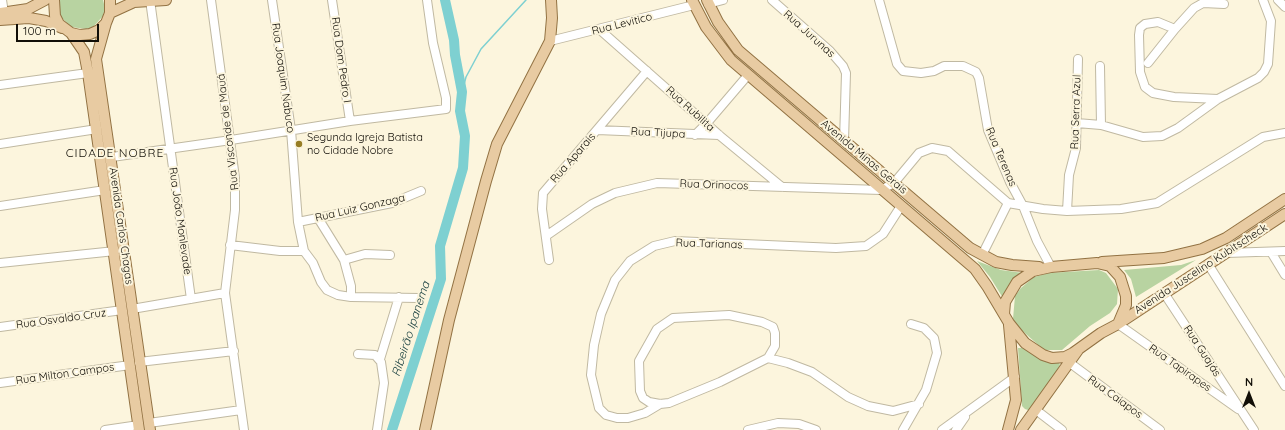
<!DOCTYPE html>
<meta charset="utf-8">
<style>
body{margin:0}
#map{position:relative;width:1285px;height:430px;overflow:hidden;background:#fcf5dd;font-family:Quicksand,sans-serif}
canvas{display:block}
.north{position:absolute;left:1229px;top:374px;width:40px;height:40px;-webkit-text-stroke:3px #fcf5dd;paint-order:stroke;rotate:0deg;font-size:11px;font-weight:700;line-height:16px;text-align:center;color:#110e07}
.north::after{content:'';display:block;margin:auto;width:14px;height:18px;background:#110e07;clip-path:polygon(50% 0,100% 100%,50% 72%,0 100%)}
.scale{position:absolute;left:16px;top:24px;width:83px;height:18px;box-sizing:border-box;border:2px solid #110e07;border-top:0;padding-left:5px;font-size:12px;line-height:14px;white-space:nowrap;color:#110e07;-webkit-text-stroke:3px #fcf5dd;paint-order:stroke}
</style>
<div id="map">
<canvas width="1285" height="430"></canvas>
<div class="north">N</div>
<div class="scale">100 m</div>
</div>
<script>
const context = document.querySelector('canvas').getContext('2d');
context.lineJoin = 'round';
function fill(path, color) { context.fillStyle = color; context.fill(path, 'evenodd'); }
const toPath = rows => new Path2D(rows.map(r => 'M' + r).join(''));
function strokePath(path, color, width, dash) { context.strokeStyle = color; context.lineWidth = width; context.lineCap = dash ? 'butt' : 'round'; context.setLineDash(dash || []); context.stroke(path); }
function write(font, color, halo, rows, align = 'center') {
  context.font = font + ' Quicksand,sans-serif'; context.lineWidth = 4; context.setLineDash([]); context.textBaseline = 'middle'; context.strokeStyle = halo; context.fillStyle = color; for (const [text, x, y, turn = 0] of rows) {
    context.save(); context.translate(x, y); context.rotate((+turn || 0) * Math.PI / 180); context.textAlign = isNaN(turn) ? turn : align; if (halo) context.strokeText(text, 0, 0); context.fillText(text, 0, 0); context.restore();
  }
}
fill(toPath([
 [60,0,103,0,105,8,103,16,93,27,86,29,71,27,61,17,59,9],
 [1196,260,1136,297,1131,279,1124,270,1181,265],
 [977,261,1001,270,1023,273,1003,298,990,277],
 [1099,270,1106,273,1118,289,1117,304,1110,313,1090,326,1062,350,1044,350,1018,327,1013,319,1015,296,1021,288,1034,277,1049,273],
 [1018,348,1024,348,1041,358,1058,361,1060,365,1055,374,1033,407,1028,410,1025,409,1022,406]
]), '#b8d3a1');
strokePath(toPath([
 [462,92,466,77,481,49,526,0]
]), '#7ed0d1', 1.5);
strokePath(toPath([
 [392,430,441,279,440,246,463,168,465,136,460,111,462,92,455,55,454,40,445,0]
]), '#7ed0d1', 10);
const minor = toPath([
 [2,0,4,13],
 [150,0,191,299],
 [211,0,235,178,235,210,225,293,244,430],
 [272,0,291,130,298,222,304,251,313,263,321,282,327,290,338,295,351,297,419,298],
 [332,0,350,121],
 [772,0,830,51,843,66,846,73,844,141],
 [879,0,897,64,903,71,921,73,934,71,944,66,963,66,976,72,979,78,988,130,1010,182,1023,206,1037,241,1051,267],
 [1278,0,1285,7],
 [708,4,723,0],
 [599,29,719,135,782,187],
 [550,41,694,5],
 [1148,63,1175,29],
 [1100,66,1101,125,1143,137,1162,136,1178,128,1218,99,1258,78,1264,72,1268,64,1271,21,1263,0],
 [0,85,88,73],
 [1218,99,1174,97,1153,93,1145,87,1140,72,1139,35,1140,28,1145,24,1158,22,1175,29,1194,8,1203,3,1224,4],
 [1077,123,1101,125],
 [597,130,719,135],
 [695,135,707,123,748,75],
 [0,144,97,129],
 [112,157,231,140,350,121,446,109,446,98,433,43,427,0],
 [1008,203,1043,209,1067,211,1121,209,1157,203,1263,137,1285,133],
 [0,206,105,190],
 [1067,211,1069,175,1076,148,1078,59],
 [318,218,344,260,351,286,351,297],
 [298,222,392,203,421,191],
 [546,236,592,204,615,193,657,183,881,190,894,183,919,153,932,148,948,151,1008,203],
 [230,245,280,251,304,251],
 [1271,252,1285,275],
 [1227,253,1285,251],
 [982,255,1008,203],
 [344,260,365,254,390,255],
 [549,260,542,209,543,193,647,71],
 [0,263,115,251],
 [1208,264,1285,386],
 [1164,293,1254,430],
 [132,309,225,293],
 [1118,324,1238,409],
 [0,327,122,310],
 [358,354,375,355,381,362,384,383,377,430],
 [768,358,775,346,775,333,773,327,762,322,729,315,673,318,657,329,639,361,640,391,643,398,649,402,660,404,669,403,720,382,768,358,788,363,812,372,848,397,868,406,893,411,919,404],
 [380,359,399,297],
 [139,362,234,351],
 [1070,363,1160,430],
 [0,383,130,365],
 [660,404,645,413,628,418,617,418,606,415,599,408,591,375,594,345,601,314,615,280,630,261,654,246,675,241,836,248,866,246,883,234,901,206],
 [1036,410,1062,430],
 [149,423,241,410],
 [105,430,139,425],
 [748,430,778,423,799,424,816,430],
 [903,430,926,390,937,353,934,338,924,328,911,324],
 [942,430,1015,377],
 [956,430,965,417]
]);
const major = toPath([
 [54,0,55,16,59,24,71,33,80,35,90,34,99,30,106,23,110,13,110,0],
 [692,0,706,27,731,60,975,269,987,286,1009,323,1025,343,1043,355,1052,358,1065,357,1073,353,1101,333,1118,324,1126,305,1126,296,1120,277,1110,266,1097,263,1051,267,1033,271,1017,282,1005,302,1004,314],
 [707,0,718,22,738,50,970,248,996,262,1012,265,1039,267],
 [0,13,28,9,45,0],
 [110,13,134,2,166,0],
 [0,20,29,18,46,21,62,28],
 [106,23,96,59,150,430],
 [71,33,84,52,88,73,139,430],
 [1102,262,1164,258,1202,249,1226,238,1285,199],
 [1118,324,1285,214],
 [425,430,449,320,486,181,497,144,550,41,552,18,551,0],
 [1008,430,1016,400,1009,325],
 [1021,430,1078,350]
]);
strokePath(minor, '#c0b9a2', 10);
strokePath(major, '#927243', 12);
strokePath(minor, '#fff', 8);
strokePath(major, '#e8cba2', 10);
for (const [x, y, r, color] of [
 [299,144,4,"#977d25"]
]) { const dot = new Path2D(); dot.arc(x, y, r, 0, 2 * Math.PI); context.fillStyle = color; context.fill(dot); strokePath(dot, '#fcf5dd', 1.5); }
write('11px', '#110e07', '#fcf5dd', [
 ["Rua Levitico",622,24,-14],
 ["Rua Jurunas",809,34,42],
 ["Rua Dom Pedro I",341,60,82],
 ["Rua Joaquim Nabuco",283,78,82],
 ["Rua Rubilita",690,109,42],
 ["Rua Serra Azul",1076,112,-88],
 ["Rua Visconde de Mauá",228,132,-97],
 ["Rua Tijupa",658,133,3],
 ["Avenida Minas Gerais",864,157,40],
 ["Rua Terenas",1001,157,67],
 ["Rua Aparais",573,158,-49],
 ["Rua Orinocos",714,185,2],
 ["Rua Luiz Gonzaga",360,208,-13],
 ["Rua João Monlevade",180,221,82],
 ["Avenida Carlos Chagas",121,226,82],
 ["Rua Tarianas",709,244,2],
 ["Avenida Juscelino Kubitscheck",1201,269,-33],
 ["Rua Osvaldo Cruz",61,319,-8],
 ["Rua Guajás",1202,351,57],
 ["Rua Tapirapes",1180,368,35],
 ["Rua Milton Campos",65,374,-8],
 ["Rua Caiapos",1115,397,36]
]);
write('11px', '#110e07', '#fcf5dd', [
 ["Segunda Igreja Batista",307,138],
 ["no Cidade Nobre",307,151]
], 'left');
context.letterSpacing = '1px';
write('12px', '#110e07', '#fcf5dd', [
 ["CIDADE NOBRE",115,153]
]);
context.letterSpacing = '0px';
write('italic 12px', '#183f3f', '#fcf5dd', [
 ["Ribeirão Ipanema",411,329,-72]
]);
</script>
